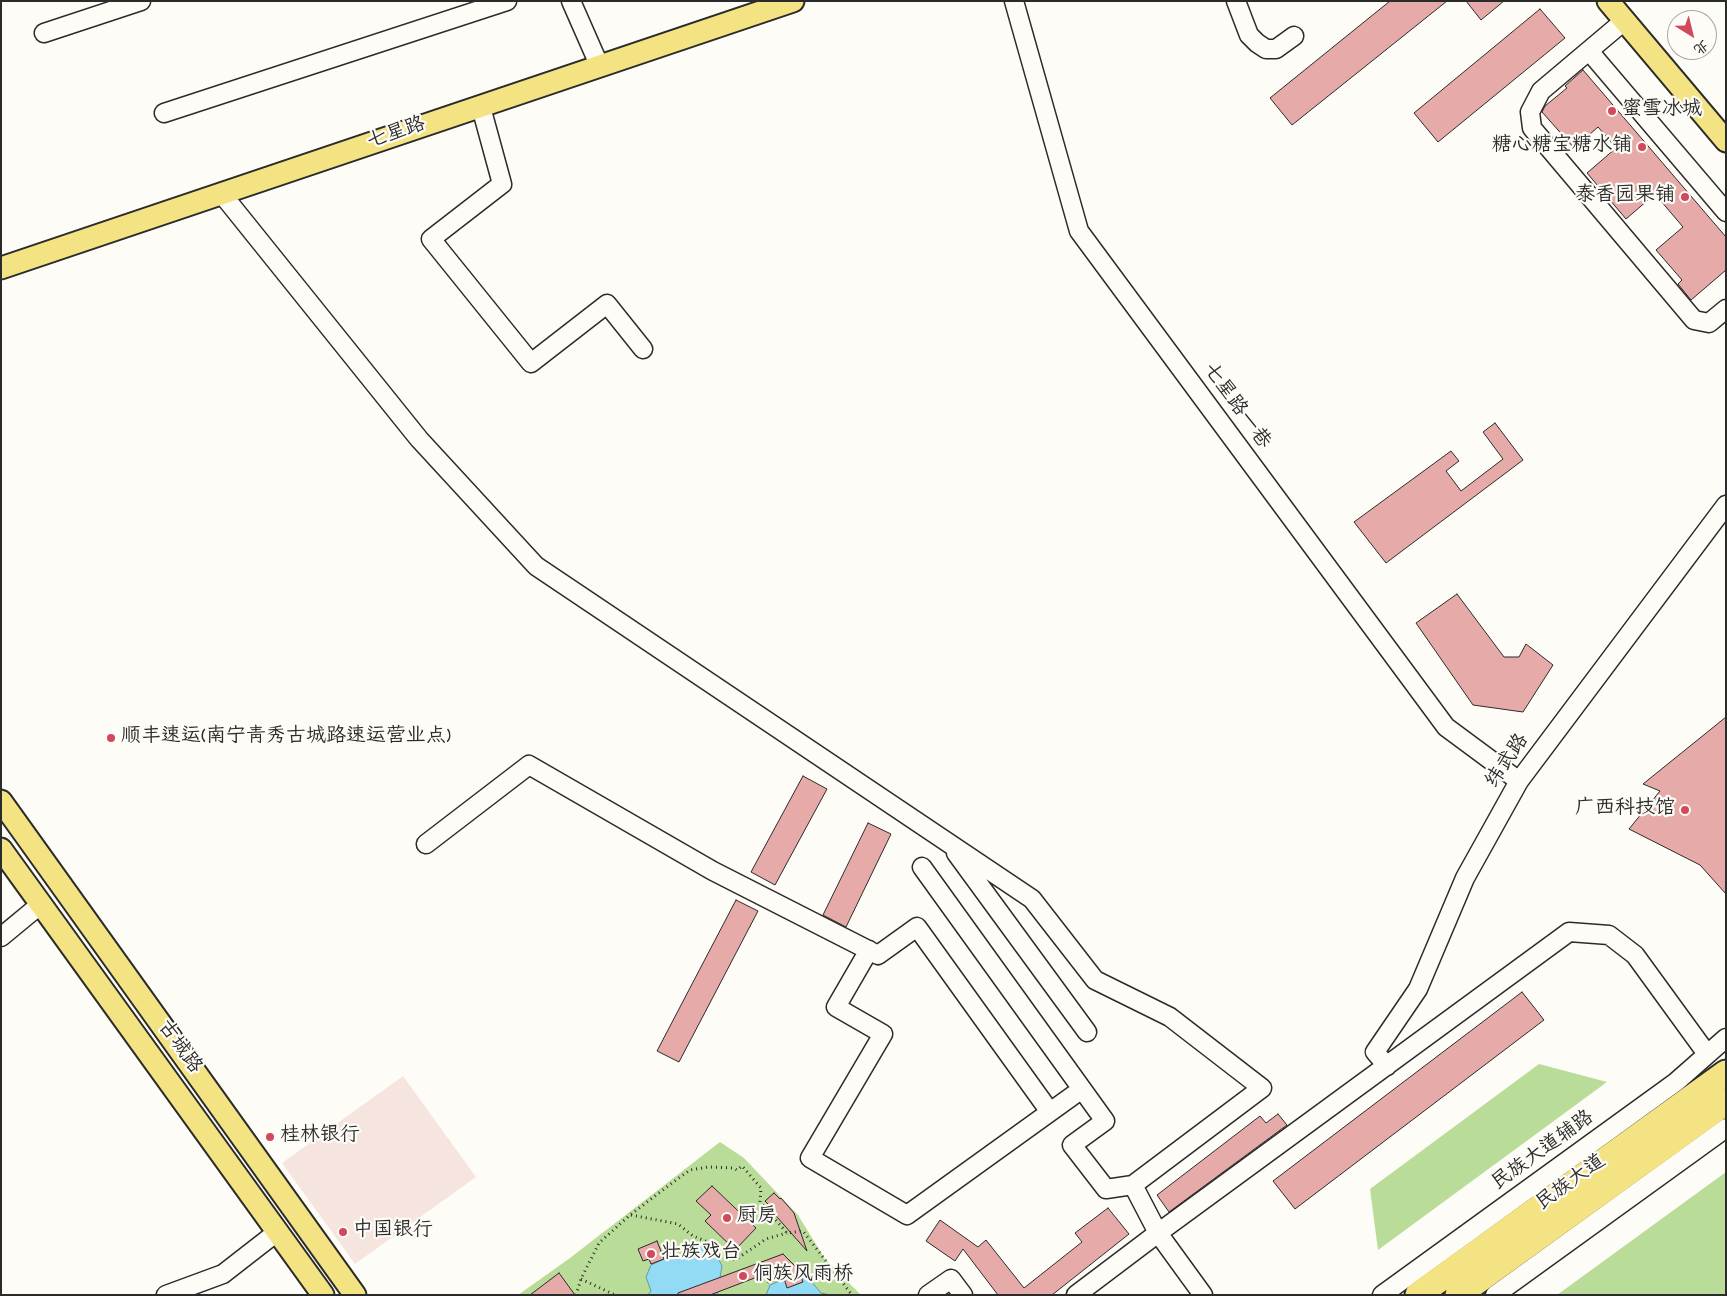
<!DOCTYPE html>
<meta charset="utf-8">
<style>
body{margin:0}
#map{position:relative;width:1727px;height:1296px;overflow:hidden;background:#fdfcf7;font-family:Dekko,"LXGW WenKai TC",sans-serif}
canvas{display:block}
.frame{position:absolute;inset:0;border:2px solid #2b2b2b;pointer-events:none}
.north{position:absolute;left:1667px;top:10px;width:50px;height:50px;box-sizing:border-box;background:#fdfcf7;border:1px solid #a9a8a5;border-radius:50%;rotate:144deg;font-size:14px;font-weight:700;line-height:20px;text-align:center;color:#2b2b2b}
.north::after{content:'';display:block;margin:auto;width:18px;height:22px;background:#d1495b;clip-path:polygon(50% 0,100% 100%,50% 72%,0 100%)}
</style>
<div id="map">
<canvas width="1727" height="1296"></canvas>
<div class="frame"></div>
<div class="north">北</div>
</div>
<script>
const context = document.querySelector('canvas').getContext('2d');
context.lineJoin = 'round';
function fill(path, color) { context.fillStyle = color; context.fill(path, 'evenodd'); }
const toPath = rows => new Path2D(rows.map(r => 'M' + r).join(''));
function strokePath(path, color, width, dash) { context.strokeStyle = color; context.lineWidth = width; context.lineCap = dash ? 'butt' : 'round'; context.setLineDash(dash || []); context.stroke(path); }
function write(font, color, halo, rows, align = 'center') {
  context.font = font + ' Dekko,"LXGW WenKai TC",sans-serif'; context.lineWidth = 4.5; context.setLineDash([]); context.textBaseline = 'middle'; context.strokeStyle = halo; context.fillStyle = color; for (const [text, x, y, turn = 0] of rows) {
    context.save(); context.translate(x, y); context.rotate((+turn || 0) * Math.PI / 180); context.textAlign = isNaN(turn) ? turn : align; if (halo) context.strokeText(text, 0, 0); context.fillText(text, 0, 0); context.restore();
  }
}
fill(toPath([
 [403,1076,476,1177,355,1264,282,1163]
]), '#f6e4df');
fill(toPath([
 [1539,1064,1607,1082,1378,1250,1370,1189],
 [720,1142,744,1158,798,1215,825,1259,861,1295,518,1295,570,1258],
 [1726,1172,1726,1295,1557,1295]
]), '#b9dd98');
const water = toPath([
 [692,1243,705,1247,717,1256,722,1266,717,1295,648,1295,651,1291,646,1277,651,1265,668,1257,681,1256,692,1243],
 [805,1274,821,1293,830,1295,766,1295,770,1285,792,1276,805,1274]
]);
fill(water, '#93dbf5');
strokePath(water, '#6995a4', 1);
const building = toPath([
 [1390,1,1447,1,1292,125,1270,98,1390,1],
 [1466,1,1504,1,1481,20,1466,1],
 [1540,9,1565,38,1438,142,1414,113,1540,9],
 [1583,70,1726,237,1726,270,1691,300,1678,284,1682,280,1656,250,1683,227,1655,194,1626,219,1587,173,1616,148,1598,127,1574,148,1542,112,1545,106,1567,88,1565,86,1583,70],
 [1495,423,1523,460,1386,563,1354,522,1451,451,1459,461,1446,471,1461,491,1503,459,1483,432,1495,423],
 [1457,594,1504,657,1519,657,1526,644,1553,665,1523,712,1473,705,1416,623,1457,594],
 [1726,717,1726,894,1700,865,1629,829,1660,791,1643,784,1726,717],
 [803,776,827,789,775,885,751,872,803,776],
 [868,823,891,834,846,927,823,915,868,823],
 [736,900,758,911,679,1062,657,1051,736,900],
 [1522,992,1544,1020,1295,1209,1273,1181,1522,992],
 [1278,1114,1287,1125,1169,1212,1157,1195,1260,1116,1266,1123,1278,1114],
 [712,1186,756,1228,735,1250,705,1221,711,1215,696,1201,712,1186],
 [774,1193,780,1199,781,1198,794,1213,807,1251,769,1208,771,1207,765,1201,774,1193],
 [1108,1208,1129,1234,1052,1295,998,1295,963,1249,955,1261,926,1241,940,1220,978,1247,986,1240,1024,1288,1082,1242,1075,1233,1108,1208],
 [657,1241,664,1259,651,1264,649,1259,643,1261,638,1249,657,1241],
 [783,1254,799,1270,803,1282,787,1288,784,1278,768,1283,765,1274,710,1295,678,1295,678,1293,783,1254],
 [559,1273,575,1295,530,1295,559,1273]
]);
fill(building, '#e6aba8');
strokePath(building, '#2b2b2b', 1);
const minor = toPath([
 [571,1,600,67],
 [1014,1,1079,231,1446,727,1519,781],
 [1236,1,1249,35,1257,43,1266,49,1276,49,1294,36],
 [1624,21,1541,91,1530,112,1532,128,1694,320,1709,323,1726,309],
 [44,33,141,1],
 [1589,51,1726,212],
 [481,107,502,184,431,239,531,363,607,304,643,349],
 [164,113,507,1],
 [222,194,419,439,536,566,1032,899,1095,980,1170,1017,1262,1088,1133,1185,1158,1233,1076,1295],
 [426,844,529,765,713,871,878,955,917,927,1050,1112],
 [956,853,1087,1032],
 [922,867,1105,1121,1072,1145,1106,1189,1133,1185],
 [1,937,41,904],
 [869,950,836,1007,883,1034,810,1158,907,1215,1082,1089],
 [1387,1066,1375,1052,1418,989,1465,878,1519,781,1726,505],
 [166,1295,223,1274,277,1232],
 [928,1295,951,1279,963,1295],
 [1203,1295,1158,1233,1569,932,1609,935,1635,955,1707,1054],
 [1382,1295,1676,1082,1726,1038],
 [1495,1295,1726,1128]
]);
const major = toPath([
 [1608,1,1726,141],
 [1,268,793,1],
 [1,801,355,1295],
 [1,849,323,1295]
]);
const highway = toPath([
 [1418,1295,1726,1073],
 [1458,1295,1726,1102]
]);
strokePath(minor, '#2b2b2b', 21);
strokePath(major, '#2b2b2b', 25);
strokePath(highway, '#2b2b2b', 29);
strokePath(toPath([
 [631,1215,678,1224,693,1236,723,1248,735,1260,766,1239,787,1233],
 [581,1279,615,1295],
 [576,1295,581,1279,599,1243,630,1215,676,1180,690,1170,708,1167,733,1168,737,1170,742,1166,761,1188,760,1202,787,1233,803,1231,852,1295]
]), '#2b2b2b', 3, [1, 4]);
strokePath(minor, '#fdfcf7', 18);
strokePath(major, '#f4e382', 21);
strokePath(highway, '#f4e382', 25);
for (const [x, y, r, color] of [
 [1612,111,5,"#d1495b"],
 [1642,147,5,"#d1495b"],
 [1685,197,5,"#d1495b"],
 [111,738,5,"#d1495b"],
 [1685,810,5,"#d1495b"],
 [270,1137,5,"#d1495b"],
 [727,1218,5,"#d1495b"],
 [343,1232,5,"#d1495b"],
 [651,1254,5,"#d1495b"],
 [743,1276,5,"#d1495b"]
]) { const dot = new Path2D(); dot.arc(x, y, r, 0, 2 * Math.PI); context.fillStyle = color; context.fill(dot); strokePath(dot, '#fdfcf7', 2); }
write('20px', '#2b2b2b', '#fdfcf7', [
 ["蜜雪冰城",1622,111],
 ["糖心糖宝糖水铺",1632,147,"right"],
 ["泰香园果铺",1675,197,"right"],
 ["顺丰速运(南宁青秀古城路速运营业点)",121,738],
 ["广西科技馆",1675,810,"right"],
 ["桂林银行",280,1137],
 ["厨房",737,1218],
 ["中国银行",353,1232],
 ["壮族戏台",661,1254],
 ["侗族风雨桥",753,1276]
], 'left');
write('20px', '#2b2b2b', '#fdfcf7', [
 ["七星路",397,135,-19],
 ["七星路一巷",1235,407,54],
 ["纬武路",1509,762,-56],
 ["古城路",178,1048,54],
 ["民族大道辅路",1544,1152,-36],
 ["民族大道",1572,1184,-36]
]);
</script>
